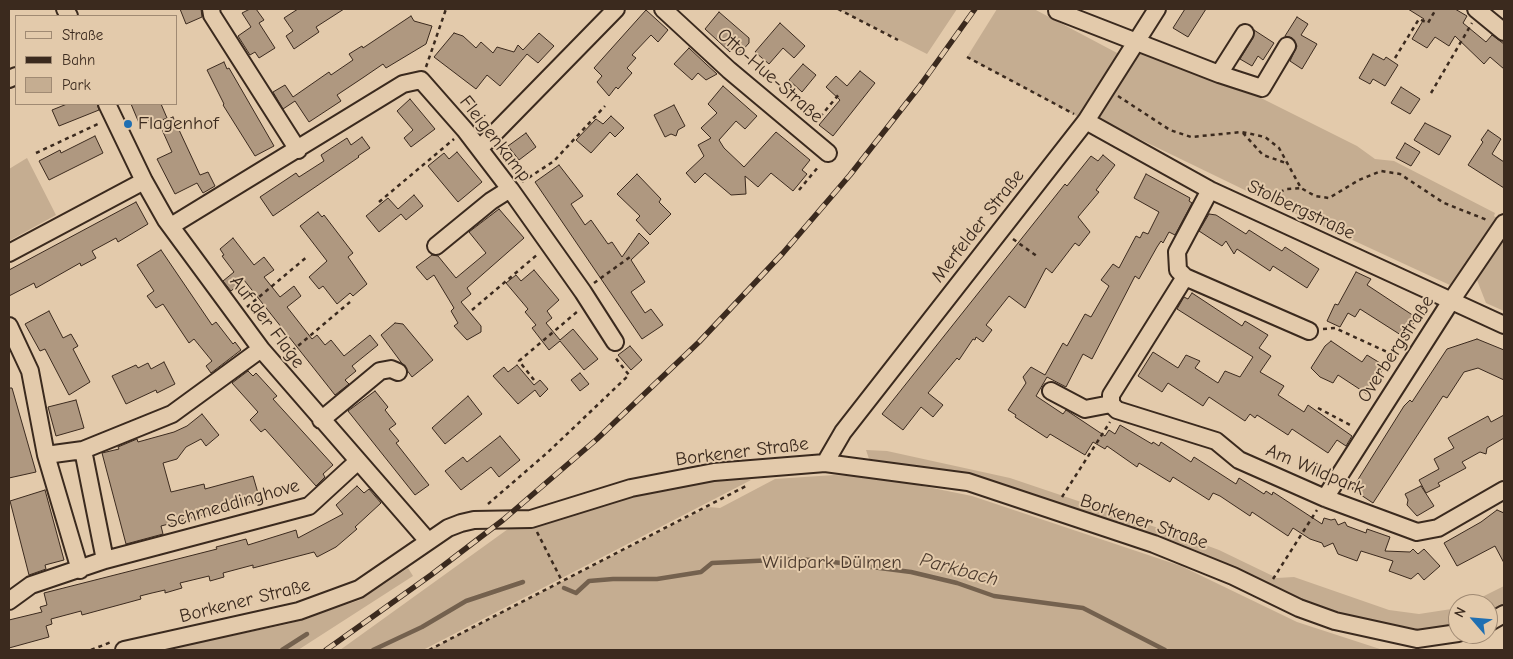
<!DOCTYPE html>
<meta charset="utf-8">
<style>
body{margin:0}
#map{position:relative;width:1513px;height:659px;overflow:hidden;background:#e3caab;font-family:"Comic Neue",sans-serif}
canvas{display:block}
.frame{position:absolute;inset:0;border:10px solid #3b2a1e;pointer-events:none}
.legend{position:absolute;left:15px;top:15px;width:162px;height:90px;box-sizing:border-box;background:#e3caab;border:1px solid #a08a73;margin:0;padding:6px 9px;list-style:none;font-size:15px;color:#3b2a1e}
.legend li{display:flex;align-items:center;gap:10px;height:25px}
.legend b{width:25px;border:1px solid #a08a73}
.north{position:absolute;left:1448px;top:594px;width:50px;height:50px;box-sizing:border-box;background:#e3caab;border:1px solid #a08a73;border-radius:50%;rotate:297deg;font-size:14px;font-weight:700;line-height:20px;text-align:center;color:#3b2a1e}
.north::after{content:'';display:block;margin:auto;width:18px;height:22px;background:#1f6fb2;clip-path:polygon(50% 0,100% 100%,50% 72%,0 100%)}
</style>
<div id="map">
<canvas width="1513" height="659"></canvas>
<div class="frame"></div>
<ul class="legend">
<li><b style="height:6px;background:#e3caab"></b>Straße</li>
<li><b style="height:6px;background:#3b2a1e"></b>Bahn</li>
<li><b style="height:14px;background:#c5ad91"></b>Park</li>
</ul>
<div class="north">N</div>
</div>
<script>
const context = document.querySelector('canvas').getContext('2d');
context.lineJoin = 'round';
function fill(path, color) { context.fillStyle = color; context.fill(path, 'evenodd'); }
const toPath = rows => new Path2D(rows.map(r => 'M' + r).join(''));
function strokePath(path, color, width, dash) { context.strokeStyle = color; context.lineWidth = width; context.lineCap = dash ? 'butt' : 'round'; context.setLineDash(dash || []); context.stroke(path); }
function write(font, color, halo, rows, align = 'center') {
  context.font = font + ' "Comic Neue",sans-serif'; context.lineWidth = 4; context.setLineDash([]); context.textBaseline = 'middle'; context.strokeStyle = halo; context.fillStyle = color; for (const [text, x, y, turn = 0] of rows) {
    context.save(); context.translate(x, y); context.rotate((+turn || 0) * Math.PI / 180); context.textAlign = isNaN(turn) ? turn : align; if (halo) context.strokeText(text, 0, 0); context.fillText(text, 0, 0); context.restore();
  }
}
fill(toPath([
 [838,9,957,9,927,54],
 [997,9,1034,9,1119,54,1086,121,967,57],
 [1144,48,1225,80,1357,146,1375,159,1394,161,1495,213,1494,216,1498,219,1452,286,1255,195,1094,117],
 [27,158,56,215,9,241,9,169],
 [1504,233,1504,311,1486,303,1475,275],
 [866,450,887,451,1010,478,1170,532,1219,550,1277,578,1294,577,1389,610,1419,614,1458,608,1458,627,1415,632,1342,616,961,475,869,459],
 [732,475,751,480,423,650,340,650,508,529,543,524,643,492],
 [834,475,883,478,972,496,1181,566,1297,622,1383,650,429,650,708,507,720,508,775,479],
 [408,568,413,576,298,650,162,650,288,624,360,600],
 [1504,586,1504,607,1488,615,1488,604,1468,604]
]), '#c5ad91');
strokePath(toPath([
 [564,588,576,593,589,581,613,579,657,579,701,572,712,563,796,559,825,561,911,572,957,583,994,596,1083,608,1165,650],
 [282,650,307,634],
 [373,650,422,627,466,601,523,582]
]), '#74614e', 4.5);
const building = toPath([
 [180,9,201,9,202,17,186,24,180,9],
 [250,9,256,9,264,20,259,23,275,48,259,58,255,52,250,55,238,36,251,27,242,13,250,9],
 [298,9,344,9,316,27,319,32,294,49,286,36,293,31,284,18,298,9],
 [1185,9,1206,9,1188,37,1173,28,1185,9],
 [1408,9,1455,9,1467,16,1463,23,1486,42,1492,35,1504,44,1504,69,1490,57,1484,64,1455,36,1449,46,1435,37,1427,48,1412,39,1424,19,1408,9],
 [646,10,668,30,658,42,651,35,632,55,636,58,627,68,632,73,618,89,616,87,609,96,597,82,602,76,594,68,646,10],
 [719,12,749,38,749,43,740,53,734,48,730,52,705,29,719,12],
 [411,16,414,21,432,26,426,44,386,68,383,64,364,77,337,95,341,101,309,122,295,101,283,109,273,92,285,85,293,97,329,72,331,75,353,60,349,54,362,46,363,48,411,16],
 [1297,17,1308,24,1301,35,1317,44,1302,69,1290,61,1297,46,1292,38,1285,36,1297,17],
 [780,23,805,46,794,58,783,48,769,64,755,52,780,23],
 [1254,30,1274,43,1263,60,1258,56,1252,66,1240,59,1253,38,1254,30],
 [454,33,463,36,476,48,481,42,493,53,497,47,514,52,518,45,523,50,539,33,554,46,538,63,527,54,500,86,487,75,476,89,434,57,454,33],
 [689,48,706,64,717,74,706,80,698,73,692,80,674,64,689,48],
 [1373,54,1384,60,1386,57,1398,65,1385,86,1373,79,1370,84,1359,78,1373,54],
 [224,62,227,69,229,68,274,146,255,156,223,105,224,104,207,70,224,62],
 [803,64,816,75,802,92,789,80,803,64],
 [860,71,875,83,833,136,819,125,840,100,826,87,836,76,847,86,860,71],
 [723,86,757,116,745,129,736,121,719,140,724,148,744,167,776,132,810,160,802,170,807,174,793,191,771,173,758,187,745,176,746,194,731,195,705,173,695,183,686,173,704,156,698,145,711,138,701,128,717,113,708,104,723,86],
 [1401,87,1420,99,1410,114,1391,103,1401,87],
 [410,99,435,129,411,147,404,138,413,130,397,111,410,99],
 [67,104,97,104,99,110,59,126,52,110,67,104],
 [131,104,161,104,167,118,150,125,148,119,139,123,131,104],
 [674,105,685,126,678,130,676,136,671,134,665,137,654,115,674,105],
 [611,116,624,128,615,137,610,132,591,153,576,140,596,119,603,124,611,116],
 [173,117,200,175,208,172,215,186,203,193,197,183,175,194,157,159,172,152,159,123,173,117],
 [1425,123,1451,136,1439,155,1414,140,1425,123],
 [1488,130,1501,139,1492,154,1504,162,1504,188,1468,165,1483,142,1481,140,1488,130],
 [526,133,536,147,519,160,508,146,526,133],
 [95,136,103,153,49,180,39,161,60,150,61,153,95,136],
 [362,137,370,148,358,156,359,157,273,216,260,197,296,173,299,177,324,161,321,155,347,138,351,145,362,137],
 [1405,143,1420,152,1411,166,1396,158,1405,143],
 [457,152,482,182,458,202,428,166,444,153,449,159,457,152],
 [1103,155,1115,165,1096,190,1099,192,1078,217,1090,232,1079,246,1075,243,1052,273,1046,268,1025,308,1009,296,986,325,992,330,983,342,976,337,975,340,973,339,959,360,957,358,928,393,943,405,933,417,921,407,903,430,882,414,1065,184,1067,186,1091,156,1098,161,1103,155],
 [559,165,583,196,571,204,585,225,591,220,608,244,612,242,622,257,639,233,649,243,631,260,645,282,631,292,645,313,651,309,663,325,642,339,535,182,559,165],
 [637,174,661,199,659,202,671,214,650,235,636,220,640,216,617,194,637,174],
 [1146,174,1190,198,1189,201,1192,203,1175,235,1169,232,1163,243,1161,241,1157,247,1139,279,1135,276,1092,359,1083,354,1066,387,1047,377,1036,396,1063,414,1066,410,1105,436,1109,430,1115,434,1120,425,1152,444,1153,442,1159,446,1161,442,1191,462,1194,457,1236,484,1239,478,1264,494,1266,491,1272,495,1273,492,1322,524,1324,518,1331,520,1335,519,1338,525,1345,522,1347,526,1366,533,1367,529,1390,537,1385,551,1410,552,1413,549,1418,554,1424,549,1440,566,1424,580,1418,573,1411,579,1389,571,1393,561,1361,551,1357,561,1338,554,1333,543,1324,547,1322,543,1310,539,1293,528,1288,536,1252,512,1250,516,1220,496,1213,493,1209,500,1173,477,1170,482,1139,463,1137,467,1107,446,1105,449,1093,442,1085,455,1050,434,1047,438,1015,417,1016,415,1008,410,1026,383,1023,377,1031,367,1045,375,1063,343,1067,346,1085,314,1091,317,1109,286,1101,280,1113,264,1119,268,1136,236,1140,238,1143,232,1148,234,1159,212,1134,198,1146,174],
 [414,195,423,206,406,220,401,214,379,232,366,216,388,198,398,209,414,195],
 [136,202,148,224,118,242,116,238,92,251,96,258,81,266,80,263,36,288,34,283,9,296,9,270,136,202],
 [499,209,524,238,467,288,471,294,461,302,481,326,481,332,467,340,454,326,458,323,451,311,454,308,434,275,427,280,416,267,432,255,438,256,456,278,486,253,469,232,499,209],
 [318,212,322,217,324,215,353,253,348,257,367,284,353,296,350,293,337,304,323,286,319,289,309,277,327,261,300,226,318,212],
 [1209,214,1216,215,1246,234,1249,230,1282,251,1285,247,1319,269,1307,288,1273,266,1270,271,1237,249,1234,254,1226,241,1222,246,1199,231,1209,214],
 [233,238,254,265,264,257,274,270,264,277,280,297,294,286,301,296,287,307,312,339,317,335,325,345,331,340,344,356,370,335,378,345,352,366,356,371,345,380,349,384,335,395,244,280,231,291,223,281,234,272,222,256,224,255,220,249,233,238],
 [161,250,212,325,216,322,233,344,235,342,241,350,211,373,206,366,212,361,194,339,189,343,163,304,156,308,147,296,154,291,137,265,161,250],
 [534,270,559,300,547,311,552,318,546,323,560,340,573,329,598,359,584,370,560,341,549,350,532,328,536,325,525,312,528,309,506,283,516,275,521,281,534,270],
 [1356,272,1371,279,1367,285,1417,318,1404,337,1360,309,1355,317,1348,313,1340,327,1327,321,1335,304,1338,305,1356,272],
 [1192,293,1242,326,1245,321,1268,335,1259,348,1271,356,1260,372,1284,386,1278,395,1304,412,1308,405,1352,436,1346,446,1337,440,1328,453,1292,429,1288,435,1257,415,1255,418,1250,414,1245,421,1209,397,1203,406,1168,383,1162,392,1138,376,1153,352,1178,368,1186,355,1200,361,1195,368,1218,383,1225,371,1240,377,1253,357,1177,309,1184,297,1188,299,1192,293],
 [49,311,63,338,71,334,78,346,73,349,90,382,69,395,45,349,40,351,25,324,49,311],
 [395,323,403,324,433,360,412,377,381,335,395,323],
 [1477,339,1504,350,1504,380,1478,368,1464,372,1447,398,1443,396,1373,503,1352,489,1404,406,1410,400,1412,402,1447,349,1477,339],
 [1331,341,1362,362,1367,355,1385,366,1367,394,1338,375,1333,383,1320,377,1311,368,1325,346,1331,341],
 [630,346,642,360,631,370,618,355,630,346],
 [164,362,175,384,157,393,156,390,126,404,112,376,136,365,138,368,148,363,151,369,164,362],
 [517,365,534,385,540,380,548,389,540,397,535,390,518,404,493,376,504,367,508,372,517,365],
 [248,371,253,376,256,373,267,385,277,396,273,399,333,465,323,474,325,477,316,486,265,429,261,432,250,420,258,412,232,383,248,371],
 [580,373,589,384,580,391,571,380,580,373],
 [9,388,12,388,36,472,9,478,9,388],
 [375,391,388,407,385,410,396,424,389,429,399,441,396,443,429,485,415,495,348,411,375,391],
 [468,396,482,414,445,444,432,428,468,396],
 [76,400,84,428,56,436,48,407,76,400],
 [202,414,219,435,206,446,201,439,186,447,177,459,163,463,171,492,204,484,205,489,253,476,260,500,161,526,163,534,126,544,102,453,119,449,118,447,137,439,138,442,174,432,187,426,202,414],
 [1504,415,1504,438,1487,448,1486,454,1480,452,1462,462,1466,468,1438,483,1440,486,1426,493,1419,480,1439,469,1434,459,1454,448,1448,438,1488,416,1491,422,1504,415],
 [500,436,520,460,499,477,491,467,461,490,445,471,463,457,467,462,500,436],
 [357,486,364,493,369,489,381,503,355,527,357,529,336,547,317,557,314,552,253,568,253,565,223,573,224,577,210,581,209,576,180,583,182,588,165,593,165,590,152,593,140,596,141,599,82,615,81,611,51,619,52,624,46,626,49,637,9,648,9,620,42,612,40,607,47,605,44,593,217,549,216,547,246,539,248,545,296,530,298,538,343,514,336,505,357,486],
 [1421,486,1434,506,1417,516,1407,505,1408,500,1405,494,1421,486],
 [45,490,64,560,45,565,46,569,29,575,10,501,45,490],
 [1497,510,1504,513,1504,563,1495,546,1457,566,1444,543,1481,522,1497,510]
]);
fill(building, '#af9880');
strokePath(building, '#3b2a1e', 1);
const minor = toPath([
 [65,9,69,16],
 [211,9,212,15,298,150],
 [663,9,729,70,828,153],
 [1059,9,1057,11,1219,74,1245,33],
 [1476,9,1504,32],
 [1219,74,1262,88,1287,46],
 [9,79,16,76],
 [107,104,144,181,166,220,261,349,428,541],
 [1086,121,1210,190,1504,325],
 [480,148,616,9],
 [1210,190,1177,252,1178,270,1185,277,1111,395,1111,404,1117,410,1216,441,1239,460,1325,498,1417,532,1438,528,1504,490],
 [171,226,403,84,421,80,465,130,510,189,583,292,615,342],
 [436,246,491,201,510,189],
 [9,253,144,181],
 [1185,277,1309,331],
 [9,326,30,371,46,455,80,570],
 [1051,391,1085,409,1111,404],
 [321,420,380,371,391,369,398,372],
 [83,450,105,560],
 [46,455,83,450,172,414,261,349],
 [825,463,843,432,1086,121,1157,9],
 [1325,498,1451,301,1504,223],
 [9,601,31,585,105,560,309,506,358,461],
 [1488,623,1504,614],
 [124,650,299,611,359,589,448,528,461,523,474,520,531,519,631,488,714,472,825,463,968,482,1154,544,1233,576,1299,608,1335,621,1417,639,1458,633]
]);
strokePath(minor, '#3b2a1e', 20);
strokePath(toPath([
 [838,9,898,40],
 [967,57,1074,114],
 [1395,58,1419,19,1428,23,1436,9],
 [426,67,446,9],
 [1431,93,1472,23],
 [1118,96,1170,130,1191,137,1242,132,1265,137,1279,148,1301,188,1315,196,1329,198,1359,180,1381,171,1400,174,1444,203,1487,220],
 [815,123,840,93],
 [1243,133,1263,155,1286,163],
 [36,153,100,123],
 [522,182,554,161,605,106],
 [799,190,819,166],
 [1265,198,1287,189,1301,188],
 [379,202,454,139],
 [1013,239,1038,257],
 [594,283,630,257],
 [247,307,308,256],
 [472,310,538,254],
 [1323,329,1335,328,1398,357],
 [286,356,350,302],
 [534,380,519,361,578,311],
 [1318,408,1352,426],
 [1062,497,1110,422],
 [488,504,547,453,629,375,614,356],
 [537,532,562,581],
 [1273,579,1317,510],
 [91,650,111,642],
 [429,650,748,485]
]), '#3b2a1e', 2.5, [4, 4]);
strokePath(minor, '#e3caab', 16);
const rail = toPath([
 [326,650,431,575,503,520,597,439,699,342,783,253,850,175,919,87,975,9]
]);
strokePath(rail, '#3b2a1e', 5.5);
strokePath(rail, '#e3caab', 4, [11]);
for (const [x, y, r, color] of [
 [128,124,5,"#1f6fb2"]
]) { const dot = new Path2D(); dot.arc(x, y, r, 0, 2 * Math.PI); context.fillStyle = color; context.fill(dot); strokePath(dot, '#e3caab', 2); }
write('19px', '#3b2a1e', '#e3caab', [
 ["Otto-Hue-Straße",770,76,41],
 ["Fleigenkamp",495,139,52],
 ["Stolbergstraße",1301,210,25],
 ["Merfelder Straße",978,226,-52],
 ["Auf der Flage",267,322,53],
 ["Overbergstraße",1396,349,-57],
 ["Borkener Straße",742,452,-7],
 ["Am Wildpark",1315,470,23],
 ["Schmeddinghove",233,504,-16],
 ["Borkener Straße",1144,522,19],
 ["Borkener Straße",245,601,-14]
]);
write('19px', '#3b2a1e', '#e3caab', [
 ["Flagenhof",138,124]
], 'left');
write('19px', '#49372a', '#e3caab', [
 ["Wildpark Dülmen",832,563]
]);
write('italic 20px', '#4e3c2e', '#e3caab', [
 ["Parkbach",959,570,15]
]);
</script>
